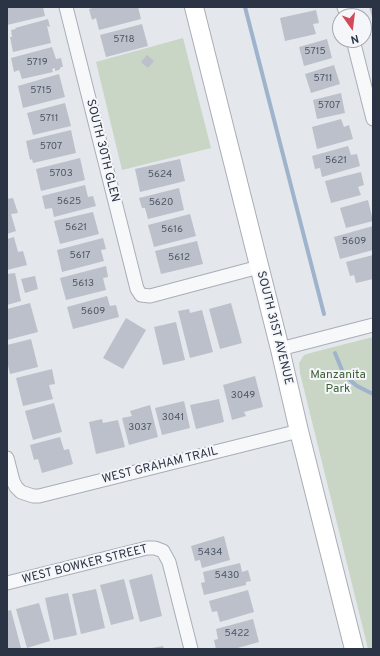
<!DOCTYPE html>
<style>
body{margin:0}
#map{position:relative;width:380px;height:656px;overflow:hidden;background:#e4e7ec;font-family:Overpass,sans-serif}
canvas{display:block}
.frame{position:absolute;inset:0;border:8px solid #2b3445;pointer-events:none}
.north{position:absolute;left:332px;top:8px;width:40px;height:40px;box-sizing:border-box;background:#f4f6f9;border:1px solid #a4a8b1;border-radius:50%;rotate:166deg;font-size:11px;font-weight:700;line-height:16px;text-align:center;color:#2b3445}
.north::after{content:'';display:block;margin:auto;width:14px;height:18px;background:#d1495b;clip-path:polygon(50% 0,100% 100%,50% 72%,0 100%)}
</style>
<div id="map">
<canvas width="380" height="656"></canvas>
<div class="frame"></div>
<div class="north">N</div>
</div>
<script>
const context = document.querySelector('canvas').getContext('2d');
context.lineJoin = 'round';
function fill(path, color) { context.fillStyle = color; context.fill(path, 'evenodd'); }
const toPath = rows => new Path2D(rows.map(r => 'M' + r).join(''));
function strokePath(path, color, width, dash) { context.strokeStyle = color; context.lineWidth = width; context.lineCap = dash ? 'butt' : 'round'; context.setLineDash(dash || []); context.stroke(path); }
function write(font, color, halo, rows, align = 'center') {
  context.font = font + ' Overpass,sans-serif'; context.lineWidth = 4; context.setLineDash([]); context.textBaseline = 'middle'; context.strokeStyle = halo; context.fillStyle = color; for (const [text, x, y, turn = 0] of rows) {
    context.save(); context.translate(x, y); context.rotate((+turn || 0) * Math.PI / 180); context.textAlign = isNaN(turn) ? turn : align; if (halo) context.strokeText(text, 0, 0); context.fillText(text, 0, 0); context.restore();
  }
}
fill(toPath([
 [183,38,211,148,122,170,96,62],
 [373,337,373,649,368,649,300,373,299,363,304,355,314,352]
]), '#c9d6c5');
strokePath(toPath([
 [245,7,324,314],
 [335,353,344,375,357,386,373,394]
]), '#9fb4cc', 4);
fill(toPath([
 [7,7,43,7,45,16,7,25],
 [96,7,138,7,141,19,99,30,96,18,92,20,89,9],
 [369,7,373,7,373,20],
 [316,10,319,23,313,24,316,34,285,41,280,18],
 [48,19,50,27,47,26,51,43,13,52,10,37,12,37,11,30,16,29,15,28],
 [142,24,148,46,106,57,100,35],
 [327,39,332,58,304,66,299,47],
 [52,47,56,59,61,58,63,67,61,67,59,70,55,71,55,68,52,69,53,72,22,79,19,70,14,72,11,58],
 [147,55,154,61,148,68,141,62],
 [334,65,340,84,311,93,305,74],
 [59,74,65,97,23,108,18,86],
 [341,93,345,113,317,119,313,100],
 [65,103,71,126,33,135,27,113],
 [341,119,344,127,349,125,353,139,317,149,312,127],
 [71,130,76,153,33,163,32,159,30,160,26,141],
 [348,146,351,155,357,154,360,166,322,177,320,168,315,169,312,156],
 [80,158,85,180,41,191,36,169],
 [180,159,185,181,140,192,135,169],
 [361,172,364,185,358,187,361,195,331,203,325,181],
 [85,185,88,197,93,196,96,206,54,217,52,208,45,209,42,196],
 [179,188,184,210,148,219,145,208,142,208,139,198],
 [13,198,18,213,11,214,16,231,7,234,7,199],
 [368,200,373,221,346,228,340,208],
 [93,212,99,234,60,244,54,221],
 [190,214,196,236,154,247,148,225],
 [373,226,372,241,373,250,340,259,334,237],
 [14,237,18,252,23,251,27,265,7,270,7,239],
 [103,238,106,249,101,250,104,261,62,272,57,250],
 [197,241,203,264,161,274,155,251],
 [373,255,373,279,356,283,354,275,350,276,346,262],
 [106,266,108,277,103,278,106,290,66,300,60,278],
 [15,273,21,301,7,305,7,274],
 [35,276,38,289,25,293,21,279],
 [107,296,110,306,116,305,119,317,73,329,67,307],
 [30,303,38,332,7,340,7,309],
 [231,303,242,343,220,349,209,309],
 [189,309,190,313,202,310,213,352,190,358,178,311],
 [126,318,146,330,123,369,103,358],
 [176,322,185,360,163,365,154,327],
 [31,339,38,367,10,374,7,361,7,345],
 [52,369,55,384,49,385,53,399,23,406,16,378],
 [255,376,263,407,244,412,246,416,232,420,223,385],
 [219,399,224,422,196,429,190,405],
 [184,401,190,428,162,435,155,408],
 [54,403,62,432,33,440,25,411],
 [150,405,158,437,129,445,122,418,132,416,130,411],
 [102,419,103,423,118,420,125,447,96,454,89,422],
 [60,437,64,450,69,449,73,464,42,473,38,459,34,460,30,445],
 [224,536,230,560,202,568,200,560,195,561,191,546],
 [240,563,242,572,248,570,251,581,246,582,246,585,204,595,201,583,205,582,203,572],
 [152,574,162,616,140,622,129,580],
 [124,579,134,619,111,625,100,585],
 [96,589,105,628,81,634,72,594],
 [248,590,254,612,220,622,217,611,212,612,209,601],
 [68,593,77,635,54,640,45,598],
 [39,603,50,641,27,648,16,609],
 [11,610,21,648,17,649,7,649,7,611],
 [253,619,259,642,234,649,216,649,214,640,218,639,216,629],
 [163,646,164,649,152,649,152,648]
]), '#bbc0ca');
const street = toPath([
 [66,7,137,289,141,295,150,296,259,267],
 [344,7,347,16],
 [353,40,373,119],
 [280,349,373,325],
 [7,458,13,481,16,487,21,492,33,496,39,496,299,431],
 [7,583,147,548,155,548,163,551,169,562,191,649]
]);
const secondary = toPath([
 [194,7,280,349,299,431,354,649]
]);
strokePath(street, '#a9aeb7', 15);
strokePath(secondary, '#a9aeb7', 20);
strokePath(street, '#f7f8fa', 13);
strokePath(secondary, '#fff', 18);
write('10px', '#4f5766', null, [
 ["5718",124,40],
 ["5715",315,52],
 ["5719",37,63],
 ["5711",323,79],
 ["5715",41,91],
 ["5707",329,106],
 ["5711",49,119],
 ["5707",51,147],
 ["5621",336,161],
 ["5703",61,174],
 ["5624",160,175],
 ["5625",69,202],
 ["5620",161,203],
 ["5621",76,228],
 ["5616",172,230],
 ["5609",354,242],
 ["5617",80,256],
 ["5612",179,258],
 ["5613",83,284],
 ["5609",93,312],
 ["3049",243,396],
 ["3041",173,418],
 ["3037",140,428],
 ["5434",210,553],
 ["5430",227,576],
 ["5422",237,634]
]);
write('12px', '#2b3445', '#f4f6f9', [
 ["SOUTH 30TH GLEN",102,151,76],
 ["SOUTH 31ST AVENUE",274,328,76],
 ["WEST GRAHAM TRAIL",160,466,-14],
 ["WEST BOWKER STREET",85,565,-14]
]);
write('12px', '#3f6138', '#f4f6f9', [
 ["Manzanita",338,376],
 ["Park",338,390]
]);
</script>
